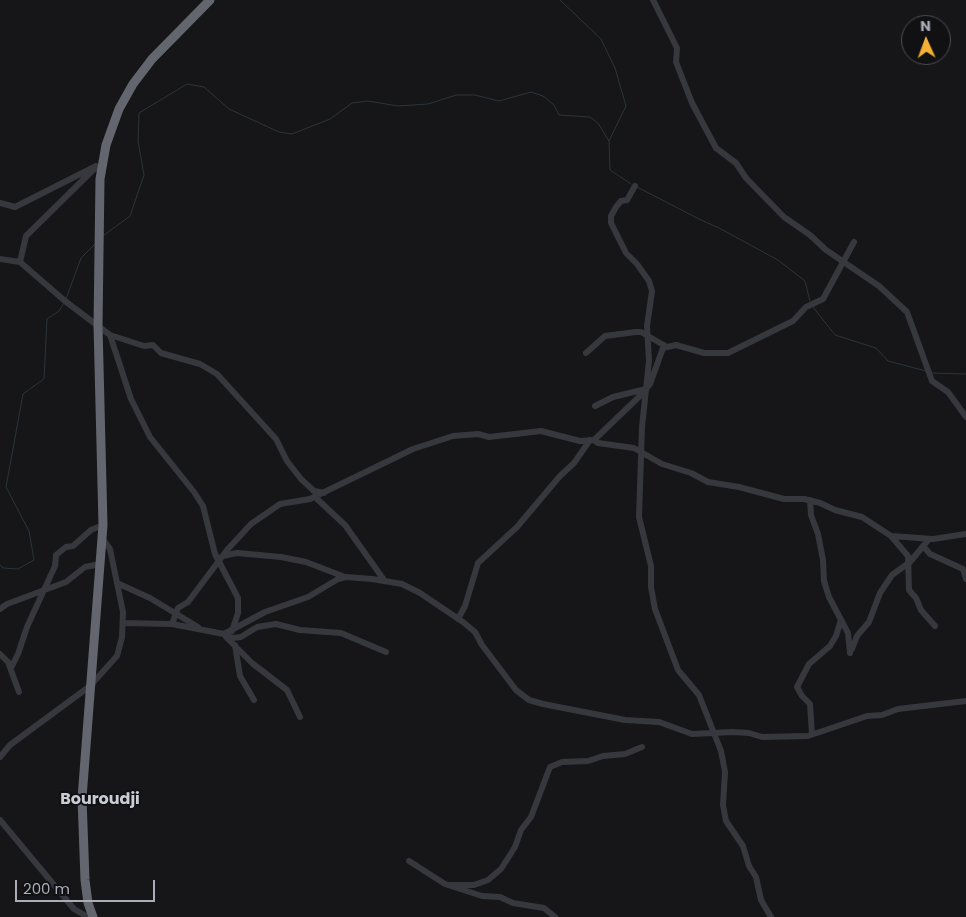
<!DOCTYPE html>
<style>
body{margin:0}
#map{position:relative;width:966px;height:917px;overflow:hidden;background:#161618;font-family:Poppins,sans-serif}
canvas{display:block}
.north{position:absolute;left:901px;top:15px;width:50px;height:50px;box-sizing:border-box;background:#111113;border:1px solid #4d4f55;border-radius:50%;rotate:358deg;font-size:14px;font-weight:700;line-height:20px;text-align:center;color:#a8adb8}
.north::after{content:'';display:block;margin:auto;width:18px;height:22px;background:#f2b134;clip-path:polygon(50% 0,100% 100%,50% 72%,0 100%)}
.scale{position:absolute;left:15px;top:880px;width:140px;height:22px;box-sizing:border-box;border:2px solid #a8adb8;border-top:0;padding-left:6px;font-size:15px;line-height:18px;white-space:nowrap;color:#a8adb8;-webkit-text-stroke:4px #111113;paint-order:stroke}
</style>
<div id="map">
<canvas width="966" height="917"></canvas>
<div class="north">N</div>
<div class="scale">200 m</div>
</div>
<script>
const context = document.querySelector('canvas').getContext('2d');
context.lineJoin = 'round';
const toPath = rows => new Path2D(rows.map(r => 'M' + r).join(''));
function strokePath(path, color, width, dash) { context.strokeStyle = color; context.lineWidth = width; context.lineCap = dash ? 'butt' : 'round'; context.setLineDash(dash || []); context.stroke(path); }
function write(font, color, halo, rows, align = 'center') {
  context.font = font + ' Poppins,sans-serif'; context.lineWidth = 4; context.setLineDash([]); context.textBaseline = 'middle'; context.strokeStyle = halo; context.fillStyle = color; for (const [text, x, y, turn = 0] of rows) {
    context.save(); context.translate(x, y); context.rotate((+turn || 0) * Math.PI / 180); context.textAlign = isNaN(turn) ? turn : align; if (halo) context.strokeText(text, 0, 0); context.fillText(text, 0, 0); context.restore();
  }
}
strokePath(toPath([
 [560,0,601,39,615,68,626,106,609,141,610,170,631,184],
 [637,187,699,219,719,228,778,260,805,281,810,301],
 [103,236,130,216,144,175,138,141,139,113,187,84,204,87,229,109,279,132,292,134,330,119,352,103,368,101,398,106,428,104,456,95,475,95,499,101,531,92,543,96,554,105,559,115,590,117,598,123,609,141],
 [66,299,81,258,95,244],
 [813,307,835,335,876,348,888,361,926,371],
 [932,373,966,374],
 [0,565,3,568,18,569,34,560,29,531,6,487,23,394,44,379,47,319,59,311,64,303]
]), '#2c353c', 1);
strokePath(toPath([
 [653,0,677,48,676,62,692,103,716,148,736,163,746,178,784,217,810,235,826,250,879,286,907,312,932,381,948,392,966,417],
 [635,186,627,200,621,201,616,207,611,216,611,223,626,253,637,264,649,281,652,291,647,326,649,361,642,427,639,517,651,566,651,587,655,609,678,670,699,695,721,751,725,772,723,805,726,821,743,846,749,866,756,877,761,900,771,917],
 [0,203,15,207,96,166],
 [0,259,20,262,65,301,110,335,144,346,153,345,161,353,200,364,217,374,276,439,287,461,301,479,314,491,324,493],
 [20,262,26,236,94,169,102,168],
 [110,335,131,399,150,437,194,492,203,506,215,554,238,598,238,613,232,631],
 [586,353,605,336,636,332,641,332,667,347],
 [595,406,613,397,646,389],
 [594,440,598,443,634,448,662,464,691,473,708,482,739,487,784,499,804,499,820,503,835,510,862,517,891,536,933,539,966,534],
 [315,497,345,525,384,580],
 [810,500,811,515,818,534,823,560,824,581,829,597,848,633,850,653],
 [891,536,908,556,909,590,916,598,921,610,935,626],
 [923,546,930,554,963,569,966,579],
 [223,556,237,553,281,557,306,562,345,577],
 [117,583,150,598,198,627],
 [0,609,7,604,66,582,85,567,100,564],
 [458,619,465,606,478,563,517,527,560,476,574,463,590,440],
 [123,623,172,624,224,634,265,612,308,597,338,579,346,577,372,579,402,584,420,593,463,622,475,632,482,645,516,690,529,700,543,704,625,720,659,722,692,734,733,732,749,733,762,737,808,736,867,716,882,715,898,709,966,701],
 [172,624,178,608,188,602,227,550,251,524,280,504,310,499,413,449,453,436,478,434,489,437,541,431,580,441,594,440,643,393,650,384,663,348,676,345,704,353,728,353,793,321,806,307,823,299,854,242],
 [224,634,233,638,241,637,257,627,276,624,300,630,341,633,386,652],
 [226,637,252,663,287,690,300,717],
 [235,645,240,676,254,700],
 [852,649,857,636,869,622,880,593,892,575,910,562,929,539],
 [0,654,8,662,19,692],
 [8,662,12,666,18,654,27,627,55,566,56,555,66,547,73,546,91,530,103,525],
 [812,734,810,704,802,696,797,687,809,664,830,646,836,636,841,620],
 [0,757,10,745,90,686,117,656,122,637,123,612,110,549,102,538],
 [0,820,74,909,88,917],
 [409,861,445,884,482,896,500,897,513,903,544,908,555,917],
 [449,885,474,885,488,880,501,869,515,847,521,830,531,817,550,767,562,762,588,761,603,756,625,754,642,747]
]), '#37383d', 6);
strokePath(toPath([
 [93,917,88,903,85,880,82,798,103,525,98,325,100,179,106,145,119,109,133,84,152,59,210,0]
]), '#63666e', 9);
write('bold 16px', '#c9ccd4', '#111113', [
 ["Bouroudji",100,800]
]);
</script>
